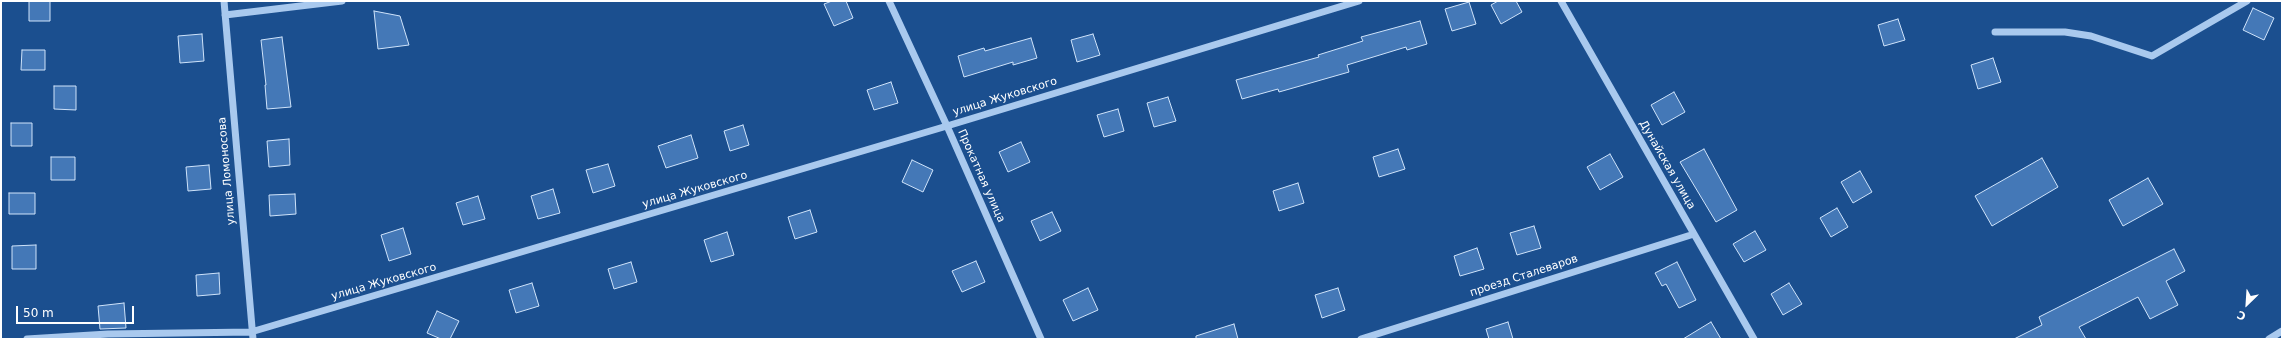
<!DOCTYPE html>
<meta charset="utf-8">
<style>
body{margin:0}
#map{position:relative;width:2283px;height:340px;overflow:hidden;background:#1b4f8f;font-family:"DejaVu Sans",sans-serif}
canvas{display:block}
.frame{position:absolute;inset:0;border:2px solid #fff;pointer-events:none}
.north{position:absolute;left:2227px;top:284px;width:40px;height:40px;-webkit-text-stroke:3px #1b4f8f;paint-order:stroke;rotate:205deg;font-size:11px;font-weight:700;line-height:16px;text-align:center;color:#fff}
.north::after{content:'';display:block;margin:auto;width:14px;height:18px;background:#fff;clip-path:polygon(50% 0,100% 100%,50% 72%,0 100%)}
.scale{position:absolute;left:16px;top:306px;width:118px;height:18px;box-sizing:border-box;border:2px solid #fff;border-top:0;padding-left:5px;font-size:12px;line-height:14px;white-space:nowrap;color:#fff;-webkit-text-stroke:3px #1b4f8f;paint-order:stroke}
</style>
<div id="map">
<canvas width="2283" height="340"></canvas>
<div class="frame"></div>
<div class="north">С</div>
<div class="scale">50 m</div>
</div>
<script>
const context = document.querySelector('canvas').getContext('2d');
context.lineJoin = 'round';
function fill(path, color) { context.fillStyle = color; context.fill(path, 'evenodd'); }
const toPath = rows => new Path2D(rows.map(r => 'M' + r).join(''));
function strokePath(path, color, width, dash) { context.strokeStyle = color; context.lineWidth = width; context.lineCap = dash ? 'butt' : 'round'; context.setLineDash(dash || []); context.stroke(path); }
function write(font, color, halo, rows, align = 'center') {
  context.font = font + ' "DejaVu Sans",sans-serif'; context.lineWidth = 3; context.setLineDash([]); context.textBaseline = 'middle'; context.strokeStyle = halo; context.fillStyle = color; for (const [text, x, y, turn = 0] of rows) {
    context.save(); context.translate(x, y); context.rotate((+turn || 0) * Math.PI / 180); context.textAlign = isNaN(turn) ? turn : align; if (halo) context.strokeText(text, 0, 0); context.fillText(text, 0, 0); context.restore();
  }
}
const building = toPath([
 [29,1,50,1,50,21,29,21,29,1],
 [832,1,846,1,853,18,834,26,824,4,832,1],
 [1498,1,1516,1,1522,12,1501,24,1491,5,1498,1],
 [1469,2,1476,24,1452,31,1445,9,1469,2],
 [2253,8,2274,18,2264,40,2243,30,2253,8],
 [374,11,400,16,409,45,378,49,374,11],
 [1898,19,1905,40,1884,46,1878,25,1898,19],
 [1420,21,1427,44,1407,50,1406,47,1347,65,1349,72,1279,92,1278,89,1242,99,1236,80,1319,57,1318,55,1363,41,1361,37,1420,21],
 [202,34,204,61,180,63,178,36,202,34],
 [1093,34,1100,55,1077,62,1071,40,1093,34],
 [282,37,291,107,267,109,265,85,266,85,261,40,282,37],
 [1031,38,1037,58,1013,65,1013,62,964,77,958,56,984,48,985,51,1031,38],
 [22,50,45,50,45,70,21,70,22,50],
 [1993,58,2001,82,1978,89,1971,65,1993,58],
 [891,82,898,103,874,110,867,90,891,82],
 [54,86,76,86,76,110,54,109,54,86],
 [1674,92,1685,112,1662,125,1651,105,1674,92],
 [1168,97,1176,121,1154,127,1147,103,1168,97],
 [1118,109,1124,131,1104,137,1097,115,1118,109],
 [11,123,32,123,32,146,11,146,11,123],
 [743,125,749,145,730,151,724,131,743,125],
 [691,135,698,158,666,168,658,146,691,135],
 [289,139,290,165,269,167,267,141,289,139],
 [1021,142,1030,162,1008,172,999,152,1021,142],
 [1398,149,1405,169,1379,177,1373,157,1398,149],
 [1704,149,1737,210,1716,222,1680,162,1704,149],
 [1610,154,1623,177,1600,190,1587,167,1610,154],
 [51,157,75,157,75,180,51,180,51,157],
 [2042,158,2058,187,1992,226,1975,196,2042,158],
 [912,160,933,170,923,192,902,182,912,160],
 [608,164,615,186,593,193,586,170,608,164],
 [209,165,211,189,188,191,186,167,209,165],
 [1860,171,1872,192,1853,203,1841,182,1860,171],
 [2148,178,2163,204,2123,226,2109,200,2148,178],
 [1298,183,1304,203,1279,211,1273,191,1298,183],
 [553,189,560,213,538,219,531,196,553,189],
 [9,193,35,193,35,214,9,214,9,193],
 [295,194,296,214,270,216,269,195,295,194],
 [478,196,485,219,463,225,456,203,478,196],
 [1837,208,1848,227,1831,237,1820,218,1837,208],
 [810,210,817,232,795,239,788,217,810,210],
 [1052,212,1061,231,1040,241,1031,221,1052,212],
 [1534,226,1541,248,1517,255,1510,233,1534,226],
 [403,228,411,254,389,261,381,235,403,228],
 [1755,231,1766,250,1744,262,1733,244,1755,231],
 [727,232,734,255,711,262,704,240,727,232],
 [36,245,36,269,12,269,12,246,36,245],
 [1477,248,1484,269,1460,276,1454,256,1477,248],
 [2174,249,2185,271,2166,281,2178,305,2150,319,2138,297,2079,327,2086,339,2014,339,2042,325,2039,317,2174,249],
 [976,261,985,282,962,292,952,271,976,261],
 [631,262,637,282,614,289,608,269,631,262],
 [1677,262,1696,300,1679,308,1666,284,1662,286,1655,273,1677,262],
 [219,273,220,294,197,296,196,275,219,273],
 [532,283,539,306,516,313,509,290,532,283],
 [1789,283,1802,304,1783,315,1771,294,1789,283],
 [1088,288,1098,310,1073,321,1063,300,1088,288],
 [1338,288,1345,310,1322,318,1315,295,1338,288],
 [124,303,126,328,100,329,98,306,124,303],
 [437,311,459,321,450,339,441,339,427,333,437,311],
 [1508,322,1513,339,1489,339,1486,329,1508,322],
 [1711,322,1721,339,1683,339,1711,322],
 [1234,324,1238,339,1196,339,1196,336,1234,324]
]);
fill(building, '#4478b7');
strokePath(building, '#cfe3fa', 1);
strokePath(toPath([
 [224,1,253,339],
 [889,1,947,126,1041,339],
 [1561,1,1754,339],
 [225,15,342,1],
 [1995,32,2065,32,2091,36,2152,56,2247,1],
 [27,339,108,334,251,332,947,126,1359,1],
 [1361,339,1694,234],
 [2269,339,2282,331]
]), '#a9c9ee', 7);
write('11px', '#fff', '#1b4f8f', [
 ["улица Жуковского",1005,97,-17],
 ["Дунайская улица",1667,165,60],
 ["улица Ломоносова",227,171,-95],
 ["Прокатная улица",981,176,66],
 ["улица Жуковского",695,190,-16],
 ["проезд Сталеваров",1524,276,-18],
 ["улица Жуковского",384,282,-16]
]);
</script>
